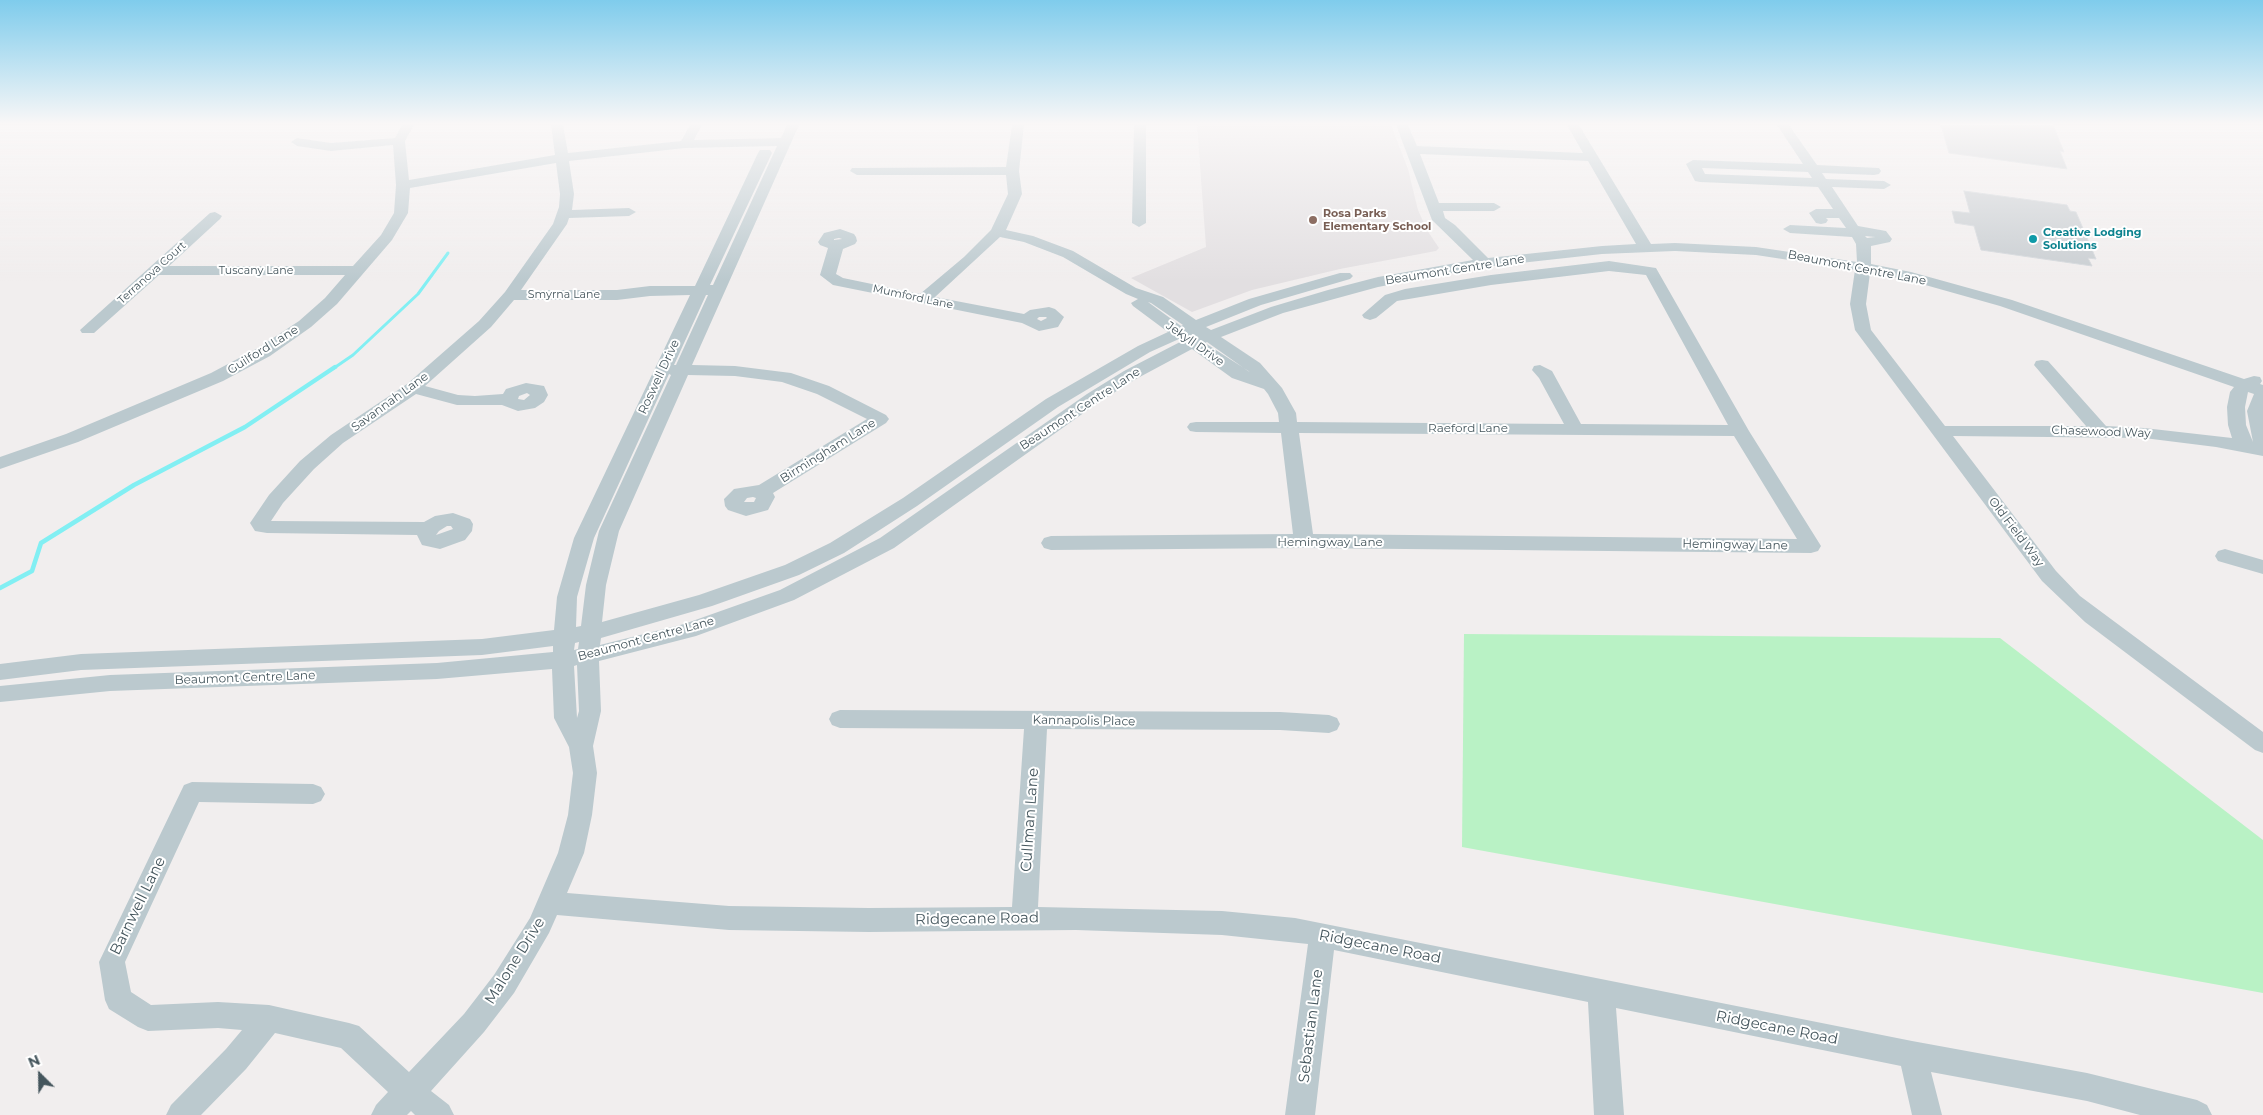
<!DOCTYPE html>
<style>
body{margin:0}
#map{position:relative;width:2263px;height:1115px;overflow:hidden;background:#f1eeee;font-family:Montserrat,sans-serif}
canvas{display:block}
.north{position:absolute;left:15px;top:1050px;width:50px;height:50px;-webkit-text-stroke:4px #fff;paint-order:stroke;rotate:337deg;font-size:14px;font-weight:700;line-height:20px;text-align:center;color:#45565d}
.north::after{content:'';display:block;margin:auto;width:18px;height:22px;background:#45565d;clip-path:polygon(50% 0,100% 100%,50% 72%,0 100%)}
</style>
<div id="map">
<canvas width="2263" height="1115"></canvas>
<div class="north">N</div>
</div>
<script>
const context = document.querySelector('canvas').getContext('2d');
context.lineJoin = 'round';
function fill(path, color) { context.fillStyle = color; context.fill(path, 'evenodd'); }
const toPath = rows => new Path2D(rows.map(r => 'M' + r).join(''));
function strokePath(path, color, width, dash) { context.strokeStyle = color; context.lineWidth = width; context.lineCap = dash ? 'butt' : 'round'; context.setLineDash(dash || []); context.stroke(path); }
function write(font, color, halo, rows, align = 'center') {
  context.font = font + ' Montserrat,sans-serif'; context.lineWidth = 4; context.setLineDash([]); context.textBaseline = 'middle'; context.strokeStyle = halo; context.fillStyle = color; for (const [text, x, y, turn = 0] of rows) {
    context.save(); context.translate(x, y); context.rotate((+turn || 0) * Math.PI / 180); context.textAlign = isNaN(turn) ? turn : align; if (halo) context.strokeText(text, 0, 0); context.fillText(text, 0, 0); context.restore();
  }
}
fill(toPath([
 [1197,125,1391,125,1408,169,1418,210,1427,230,1439,248,1436,251,1340,269,1252,290,1192,312,1131,278,1206,247]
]), '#e2dfe1');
fill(toPath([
 [1464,634,2000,638,2263,840,2263,993,1462,847]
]), '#b9f2c5');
strokePath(toPath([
 [334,368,353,355,418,294,448,253]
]), '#82eff3', 3);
strokePath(toPath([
 [0,588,32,571,41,543,134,485,245,427,335,367]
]), '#82eff3', 4.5);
const building = toPath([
 [1941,125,2053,125,2064,152,2060,151,2067,169,1949,153,1941,125],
 [1964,191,2067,205,2070,211,2076,212,2096,259,2088,258,2092,266,1981,250,1974,226,1955,223,1952,211,1970,213,1964,191]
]);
fill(building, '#c8cdd1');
strokePath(building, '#d2d6da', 1);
fill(toPath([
 [402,125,414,125,405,141,409,180,555,155,551,125,563,125,568,153,681,141,690,125,702,125,694,140,781,138,787,125,799,125,692,365,735,366,791,373,829,386,886,415,889,419,886,423,773,493,775,497,768,510,746,516,728,510,725,506,724,499,734,489,759,485,867,419,817,394,782,382,735,376,688,375,619,531,606,585,602,622,699,595,785,565,830,543,903,498,1046,399,1138,346,1168,332,1133,306,1131,303,1138,299,1126,294,1063,257,1024,242,1000,237,935,297,1024,314,1030,310,1049,307,1055,309,1064,317,1058,327,1039,331,1022,323,833,285,820,275,828,248,820,245,818,242,824,233,840,229,854,234,856,237,857,241,855,244,843,249,836,274,843,278,920,294,964,257,991,230,1008,194,1006,175,857,175,850,171,852,168,1006,167,1012,125,1024,125,1019,171,1022,194,1006,230,1033,236,1073,251,1136,288,1163,297,1196,320,1249,299,1340,273,1350,273,1353,276,1350,279,1261,305,1206,327,1211,330,1271,307,1328,290,1378,277,1473,260,1432,220,1396,125,1408,125,1417,146,1583,153,1567,125,1579,125,1651,244,1675,243,1756,247,1857,262,1856,244,1852,237,1790,233,1783,229,1790,225,1846,228,1839,218,1826,218,1828,220,1826,223,1821,224,1816,223,1809,213,1816,209,1833,209,1818,187,1700,182,1695,181,1686,164,1693,160,1803,164,1777,125,1789,125,1817,165,1879,168,1881,171,1879,174,1874,175,1822,173,1826,179,1884,181,1891,185,1884,189,1832,187,1858,226,1886,231,1892,239,1890,242,1871,246,1871,264,1911,272,2012,300,2244,379,2254,376,2260,377,2262,381,2260,384,2263,385,2263,456,2216,447,2144,438,1953,436,2056,571,2080,596,2263,732,2263,753,2255,750,2085,622,2042,581,1855,330,1850,304,1855,270,1756,255,1675,251,1602,254,1484,267,1378,287,1283,313,1221,337,1260,363,1282,388,1296,413,1297,422,1564,424,1539,378,1532,370,1534,366,1540,365,1552,371,1581,424,1728,425,1646,275,1609,271,1491,285,1397,301,1376,318,1370,320,1364,318,1362,315,1385,295,1405,289,1491,275,1609,261,1656,268,1749,431,1821,546,1818,551,1811,553,1304,548,1051,550,1044,548,1041,543,1044,538,1051,536,1293,534,1281,433,1196,432,1190,431,1187,427,1190,423,1196,422,1279,422,1278,413,1268,394,1264,389,1232,378,1192,349,1136,379,1099,402,894,548,794,600,696,636,599,661,601,711,593,746,597,773,592,815,584,853,567,893,729,906,869,908,1012,907,1024,729,840,728,832,725,829,719,832,713,840,710,1280,712,1329,715,1337,718,1340,724,1337,730,1329,733,1280,730,1047,729,1038,907,1222,911,1295,918,1912,1041,2087,1073,2197,1100,2207,1105,2212,1115,2140,1115,2087,1101,1931,1072,1942,1115,1912,1115,1901,1066,1616,1008,1624,1115,1594,1115,1588,1002,1334,950,1315,1115,1285,1115,1308,944,1222,935,1076,930,869,932,729,930,557,915,549,933,514,993,484,1032,431,1091,449,1105,454,1115,415,1115,411,1111,407,1115,371,1115,376,1105,388,1092,341,1048,275,1033,246,1069,201,1115,166,1115,171,1105,226,1049,242,1030,218,1028,148,1031,138,1027,109,1009,105,1000,99,962,184,785,192,782,313,784,321,787,325,794,321,801,313,804,199,802,125,962,131,992,151,1005,218,1002,269,1005,349,1023,359,1026,409,1072,464,1014,494,975,530,918,558,853,568,815,573,773,569,747,554,718,552,669,437,679,110,691,0,702,0,686,110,675,437,663,553,652,553,646,482,655,81,670,0,680,0,664,81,654,482,639,554,630,557,597,574,538,690,295,650,296,617,300,514,300,491,327,425,386,458,395,475,396,503,394,506,389,526,383,544,386,548,395,544,402,535,408,518,411,502,405,457,405,416,394,343,443,314,469,283,503,271,521,424,522,435,516,453,513,470,519,473,524,472,531,465,540,440,549,422,545,417,535,267,533,255,531,250,523,269,495,300,461,331,435,407,384,479,321,505,292,553,224,559,207,560,194,556,163,410,188,408,213,392,240,337,304,311,327,270,356,223,381,78,442,0,469,0,457,66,434,211,373,258,348,299,321,325,298,345,275,159,275,94,333,82,333,80,330,210,213,215,212,222,216,220,219,169,266,353,266,381,235,394,213,396,185,393,145,331,151,297,146,291,142,297,138,331,143,395,138,402,125],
 [777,146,713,285,710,285,772,153,770,150,760,150,758,153,695,286,650,286,617,290,521,290,567,224,569,218,629,216,636,212,629,208,572,210,574,194,569,161,685,148,777,146],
 [1420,154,1588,161,1636,244,1602,246,1488,258,1455,225,1445,218,1443,211,1494,211,1501,207,1494,203,1439,203,1420,154],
 [1702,168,1808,172,1812,178,1705,174,1702,168],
 [1865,236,1875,237,1867,238,1865,236],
 [839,238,842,239,834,240,834,239,839,238],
 [1870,273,1904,279,2000,306,2234,387,2230,392,2227,407,2228,425,2232,438,2144,428,2106,426,2048,361,2042,360,2036,361,2034,365,2086,426,1945,426,1871,330,1866,304,1870,273],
 [706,295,708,295,676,365,674,365,706,295],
 [1148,302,1151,303,1183,325,1181,326,1148,302],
 [1039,317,1046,317,1047,318,1041,321,1037,319,1039,317],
 [1179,339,1182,341,1124,371,1087,394,880,538,780,590,684,624,600,645,601,638,712,606,799,575,844,553,917,506,1058,407,1150,352,1179,339],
 [1207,342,1248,371,1250,372,1205,343,1207,342],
 [669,374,671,375,599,531,586,585,581,626,576,627,577,597,594,538,669,374],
 [2248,392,2254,394,2247,411,2253,442,2246,425,2245,407,2248,392],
 [527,393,530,395,524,400,518,399,519,396,527,393],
 [1299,433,1734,436,1797,539,1313,534,1299,433],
 [753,497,756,498,754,502,744,502,747,498,753,497],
 [447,526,451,526,453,529,436,535,439,531,447,526],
 [579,642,578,649,574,650,575,643,579,642],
 [577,665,579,711,577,718,574,666,577,665],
 [1134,125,1146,125,1146,223,1139,227,1132,223,1134,125],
 [2225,549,2263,560,2263,574,2218,561,2215,556,2218,551,2225,549]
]), '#bbc9ce');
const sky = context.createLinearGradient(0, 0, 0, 281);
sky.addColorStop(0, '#7fccec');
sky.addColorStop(0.44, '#f9f7f7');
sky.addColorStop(1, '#f9f7f700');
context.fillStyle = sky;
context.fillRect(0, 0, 2263, 281);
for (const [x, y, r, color] of [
 [1313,220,5,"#8d6e63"],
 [2033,239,5,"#0f9aa8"]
]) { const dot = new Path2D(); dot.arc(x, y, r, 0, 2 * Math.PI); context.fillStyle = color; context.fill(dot); strokePath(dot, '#fff', 2); }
write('bold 11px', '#785e54', '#fff', [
 ["Rosa Parks",1323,214],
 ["Elementary School",1323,227]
], 'left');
write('bold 11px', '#0d838f', '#fff', [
 ["Creative Lodging",2043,233],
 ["Solutions",2043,246]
], 'left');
write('11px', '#45565d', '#fff', [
 ["Tuscany Lane",256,271],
 ["Terranova Court",152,273,-42],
 ["Smyrna Lane",564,295],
 ["Mumford Lane",913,297,12]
]);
write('12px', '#45565d', '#fff', [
 ["Beaumont Centre Lane",1857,268,11],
 ["Beaumont Centre Lane",1455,270,-9],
 ["Jekyll Drive",1195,344,35],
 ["Guilford Lane",263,350,-32],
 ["Roswell Drive",659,377,-65],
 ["Savannah Lane",390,402,-36],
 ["Beaumont Centre Lane",1080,409,-33],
 ["Raeford Lane",1468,428],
 ["Chasewood Way",2101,432,2],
 ["Birmingham Lane",828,451,-32],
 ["Old Field Way",2016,532,53],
 ["Hemingway Lane",1330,542],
 ["Hemingway Lane",1735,545,1],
 ["Beaumont Centre Lane",646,639,-15],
 ["Beaumont Centre Lane",245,678,-2],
 ["Kannapolis Place",1084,721,1]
]);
write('15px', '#45565d', '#fff', [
 ["Cullman Lane",1030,820,-86],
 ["Barnwell Lane",138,906,-64],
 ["Ridgecane Road",977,919,-1],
 ["Ridgecane Road",1380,947,11],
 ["Malone Drive",515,961,-58],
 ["Sebastian Lane",1311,1026,-83],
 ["Ridgecane Road",1777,1028,11]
]);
</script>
